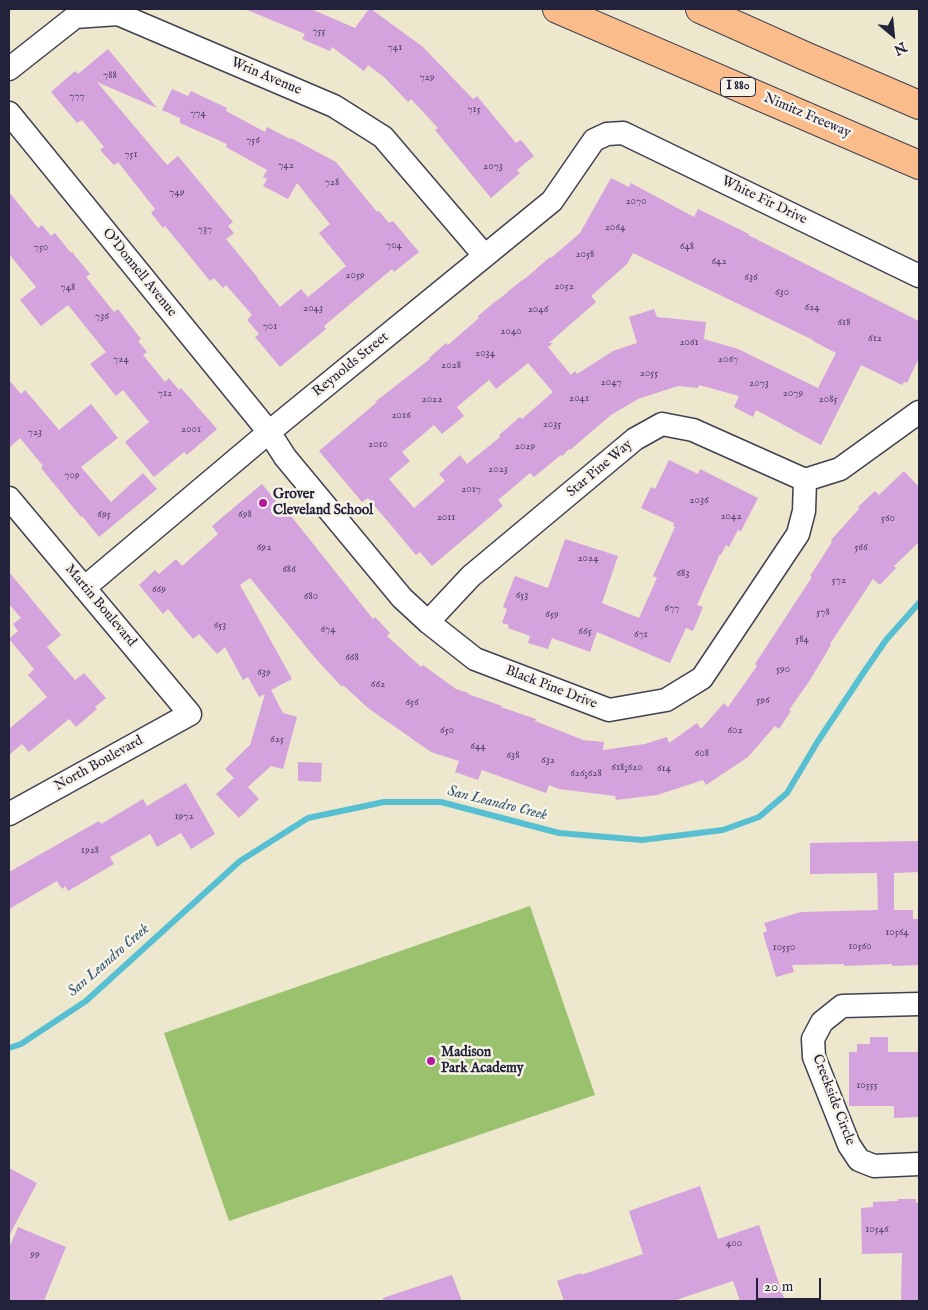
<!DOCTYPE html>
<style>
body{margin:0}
#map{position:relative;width:928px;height:1310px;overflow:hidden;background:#ede7cd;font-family:"IM FELL English",serif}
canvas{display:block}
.frame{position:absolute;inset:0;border:10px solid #22223b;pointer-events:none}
.north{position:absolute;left:868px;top:10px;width:50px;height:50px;-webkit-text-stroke:4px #f7f3e8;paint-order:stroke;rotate:152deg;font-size:14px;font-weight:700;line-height:20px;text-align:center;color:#22223b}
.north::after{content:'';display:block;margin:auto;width:18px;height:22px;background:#22223b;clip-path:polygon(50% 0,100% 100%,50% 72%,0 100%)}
.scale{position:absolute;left:756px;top:1278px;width:65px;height:22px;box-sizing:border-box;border:2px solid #22223b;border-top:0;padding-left:6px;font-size:15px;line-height:18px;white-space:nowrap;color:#22223b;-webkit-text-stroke:4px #f7f3e8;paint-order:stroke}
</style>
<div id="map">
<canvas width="928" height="1310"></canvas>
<div class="frame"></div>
<div class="north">N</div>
<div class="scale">20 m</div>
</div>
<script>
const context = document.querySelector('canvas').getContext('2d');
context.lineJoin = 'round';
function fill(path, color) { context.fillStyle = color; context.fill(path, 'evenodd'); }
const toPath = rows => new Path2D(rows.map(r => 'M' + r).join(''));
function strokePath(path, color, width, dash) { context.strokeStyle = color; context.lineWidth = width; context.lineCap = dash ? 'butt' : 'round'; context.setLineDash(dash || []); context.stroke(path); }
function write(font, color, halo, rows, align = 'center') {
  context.font = font + ' "IM FELL English",serif'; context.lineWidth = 5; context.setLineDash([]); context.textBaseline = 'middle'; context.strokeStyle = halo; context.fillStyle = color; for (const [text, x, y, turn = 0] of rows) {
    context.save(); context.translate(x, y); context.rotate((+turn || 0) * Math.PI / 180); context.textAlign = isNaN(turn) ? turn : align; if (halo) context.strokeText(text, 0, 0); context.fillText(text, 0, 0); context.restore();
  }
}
fill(toPath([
 [530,906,595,1095,229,1221,164,1033]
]), '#9ac26e');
strokePath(toPath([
 [9,1048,21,1044,86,1001,240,861,308,818,384,802,441,802,559,833,642,840,723,830,759,817,787,793,818,741,866,669,886,640,919,603]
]), '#56c0d2', 6);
fill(toPath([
 [245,9,311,9,355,28,369,9,371,9,423,47,473,99,477,96,516,143,521,140,534,156,517,170,520,173,491,198,435,130,438,128,411,99,408,102,385,78,368,65,364,71,332,47,330,51,302,39,305,34],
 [108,49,157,108,97,82,167,165,178,156,233,222,228,226,234,233,226,239,258,278,257,278,280,307,301,289,308,297,346,266,319,233,330,224,297,183,288,199,263,186,267,179,263,177,267,170,226,147,227,144,180,123,180,118,162,110,172,89,188,96,191,91,227,108,226,111,265,132,267,127,290,139,291,138,336,162,377,212,379,211,389,223,393,221,419,252,394,272,392,269,324,326,326,329,280,367,255,337,259,334,247,320,252,315,226,285,223,288,214,278,210,281,165,226,163,228,151,213,155,209,118,162,114,165,100,150,104,147,82,120,77,123,51,92,75,71,78,74],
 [611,178,629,187,631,183,694,217,698,209,749,234,748,235,919,321,919,358,907,383,904,382,902,385,861,365,821,445,756,410,753,417,734,407,739,396,699,385,698,388,678,386,638,399,611,415,570,450,569,449,562,456,561,455,534,477,530,473,498,500,503,506,432,566,420,552,416,555,368,498,362,502,319,451,376,403,375,402,430,359,429,358,446,343,448,345,479,318,478,316,497,300,497,301,517,284,527,277,550,257,551,258,580,233],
 [633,253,813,340,813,341,836,353,818,388,738,349,704,339,706,322,657,317,654,309,629,317,637,343,613,351,577,374,575,371,571,375,548,347,553,343,549,343,596,302,591,296,627,264],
 [528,363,553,392,522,419,520,417,499,435,500,437,467,464,460,455,439,474,445,481,414,508,389,479,410,461,402,452,434,425,442,434,464,416,457,407,489,380,496,389],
 [9,192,38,228,42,225,51,236,55,233,71,253,72,252,90,274,86,277,114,312,118,309,141,339,138,341,147,352,143,355,165,382,169,378,179,390,181,388,217,429,187,455,184,452,154,477,125,442,149,422,123,390,116,396,90,364,106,352,68,305,41,326,20,300,36,287,9,254],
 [9,380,21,394,25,390,59,430,91,404,118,438,81,467,111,502,143,473,157,489,99,537,82,516,81,517,41,468,43,466,20,438,9,448],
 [669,460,698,474,700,469,758,498,741,531,738,530,729,547,726,545,721,555,720,554,697,605,703,607,693,631,686,628,670,663,597,632,590,652,552,638,548,649,528,643,530,636,508,628,509,625,502,623,507,609,503,607,515,576,548,588,565,539,618,556,602,603,639,618,657,578,653,576,675,527,673,526,674,523,641,508,651,487,655,489],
 [904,471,919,487,919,542,894,566,896,568,880,585,873,579,830,644,831,645,810,680,789,710,791,711,779,729,775,726,748,757,706,785,703,780,657,795,616,800,615,796,559,789,549,785,546,793,482,770,478,780,455,772,459,761,431,752,368,708,343,685,342,687,316,659,250,578,240,585,292,679,271,690,283,713,297,717,283,769,271,766,248,787,259,799,239,818,216,794,234,778,225,769,250,745,265,694,259,697,248,677,243,680,225,647,217,654,199,634,193,639,168,609,163,614,139,585,155,570,159,574,176,559,182,566,218,534,212,526,262,484,285,512,287,511,373,619,375,617,390,633,387,636,421,667,423,665,456,689,469,693,468,694,502,706,501,707,536,719,535,721,583,740,604,742,603,750,645,744,667,737,669,743,697,723,701,729,724,703,728,707,757,666,755,664,812,577,810,576,832,542,831,540,859,509,858,507,875,491,879,495],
 [9,572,61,635,47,647,75,680,84,673,106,698,95,707,97,709,76,727,69,719,29,752,22,744,9,755,9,729,47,697,28,675,34,669,9,639,18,631,13,624,21,618,9,604],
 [298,762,322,763,321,782,298,781],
 [186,783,215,834,191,849,181,833,157,847,150,834,110,857,114,864,68,891,65,886,62,889,57,881,9,909,9,872,99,821,101,824,143,799,147,806],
 [919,841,919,872,894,873,894,910,913,910,913,919,919,919,919,965,892,966,892,964,844,966,844,964,792,965,794,972,776,977,763,933,767,931,764,923,801,912,878,910,877,873,810,874,810,843],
 [870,1037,888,1037,888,1052,919,1052,919,1117,894,1118,894,1106,849,1106,849,1052,857,1052,857,1044,870,1044],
 [9,1168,37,1183,9,1236],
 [700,1186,718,1239,759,1225,785,1301,740,1301,733,1281,673,1301,564,1301,557,1281,581,1273,581,1275,643,1254,629,1211],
 [898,1199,916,1199,916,1203,919,1203,919,1301,901,1301,902,1253,862,1254,861,1208,873,1207,873,1202,898,1201],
 [18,1227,66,1247,44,1301,9,1301,9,1248],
 [452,1275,462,1301,383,1301,383,1298]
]), '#d4a2dd');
const minor = toPath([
 [9,69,75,17,118,14,334,106,383,137,484,255],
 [9,113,269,432,285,457,402,598,428,622,475,659,609,710,666,700,702,678,798,534,804,511,805,480],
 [805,480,840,469,919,412],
 [9,498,190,714,9,814],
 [84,588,269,432,552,201,594,140,607,134,623,133,919,276],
 [428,622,471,576,635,439,662,424,693,430,805,480],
 [919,1004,842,1006,822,1022,813,1039,814,1057,849,1145,859,1160,874,1166,919,1164]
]);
const highway = toPath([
 [557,9,919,165],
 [700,9,805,56,919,105]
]);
strokePath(minor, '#404051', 25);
strokePath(highway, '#404051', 30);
strokePath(minor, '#fff', 22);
strokePath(highway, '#f9bc8a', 28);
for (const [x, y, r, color] of [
 [263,503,5,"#b5179e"],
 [431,1061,5,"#b5179e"]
]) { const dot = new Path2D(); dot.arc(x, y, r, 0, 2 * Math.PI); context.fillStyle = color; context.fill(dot); strokePath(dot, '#f7f3e8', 2); }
write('11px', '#4e4264', null, [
 ["755",319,32],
 ["741",395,48],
 ["788",110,76],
 ["729",427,78],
 ["777",77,97],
 ["715",474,110],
 ["774",198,114],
 ["756",253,141],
 ["751",131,155],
 ["742",286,166],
 ["2073",493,167],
 ["728",332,183],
 ["749",177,193],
 ["2070",636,202],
 ["2064",615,228],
 ["737",205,230],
 ["704",394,246],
 ["648",687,247],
 ["750",41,248],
 ["2058",585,255],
 ["642",719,262],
 ["2059",355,276],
 ["636",751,278],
 ["2052",564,287],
 ["748",68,288],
 ["630",782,293],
 ["624",812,308],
 ["2043",313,309],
 ["2046",538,310],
 ["736",102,317],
 ["618",844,323],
 ["701",270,327],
 ["2040",511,332],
 ["612",875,339],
 ["2061",689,343],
 ["2034",485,354],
 ["724",121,360],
 ["2067",728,360],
 ["2028",451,366],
 ["2055",649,374],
 ["2047",611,383],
 ["2073",759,384],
 ["712",165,394],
 ["2079",793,394],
 ["2041",579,399],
 ["2022",432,400],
 ["2085",828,400],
 ["2016",401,416],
 ["2035",552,425],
 ["2001",191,430],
 ["723",35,433],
 ["2010",378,445],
 ["2029",525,447],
 ["2023",498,470],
 ["709",72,476],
 ["2017",471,490],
 ["2036",699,501],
 ["695",104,515],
 ["698",245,515],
 ["2042",731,517],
 ["2011",446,518],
 ["560",888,519],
 ["692",264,548],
 ["566",861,548],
 ["2024",588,559],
 ["686",289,570],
 ["683",683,574],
 ["572",839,581],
 ["669",159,590],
 ["653",522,596],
 ["680",311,597],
 ["677",672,609],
 ["578",823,613],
 ["659",552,615],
 ["653",220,626],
 ["674",328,630],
 ["665",585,632],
 ["671",641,635],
 ["584",802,640],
 ["668",352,658],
 ["590",783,670],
 ["639",264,673],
 ["662",378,685],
 ["596",763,701],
 ["656",412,703],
 ["650",447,731],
 ["602",735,731],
 ["625",277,740],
 ["644",478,747],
 ["608",702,754],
 ["638",513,756],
 ["632",548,761],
 ["618;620",627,768],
 ["614",664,769],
 ["626;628",586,774],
 ["1972",184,817],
 ["1928",90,851],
 ["10564",897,933],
 ["10560",860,947],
 ["10550",784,948],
 ["10555",867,1086],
 ["10546",877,1230],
 ["400",734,1244],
 ["99",35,1255]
]);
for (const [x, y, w] of [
 [738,87,35]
]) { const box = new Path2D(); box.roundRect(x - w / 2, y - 9.5, w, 19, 4); context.fillStyle = '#f7f3e8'; context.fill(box); strokePath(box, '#22223b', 1); }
write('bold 12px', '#22223b', null, [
 ["I 880",738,87]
]);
write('14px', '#22223b', '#f7f3e8', [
 ["Wrin Avenue",266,77,23],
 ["Nimitz Freeway",807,116,23],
 ["White Fir Drive",764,201,26],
 ["O'Donnell Avenue",139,273,51],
 ["Reynolds Street",351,365,-39],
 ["Star Pine Way",600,469,-40],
 ["Martin Boulevard",100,606,50],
 ["Black Pine Drive",551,688,21],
 ["North Boulevard",99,764,-29],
 ["Creekside Circle",833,1100,69]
]);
write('bold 14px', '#22223b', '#f7f3e8', [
 ["Grover",273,495],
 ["Cleveland School",273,511],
 ["Madison",441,1053],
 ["Park Academy",441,1069]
], 'left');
write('italic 15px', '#345970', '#f7f3e8', [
 ["San Leandro Creek",497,804,14],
 ["San Leandro Creek",109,961,-41]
]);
</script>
